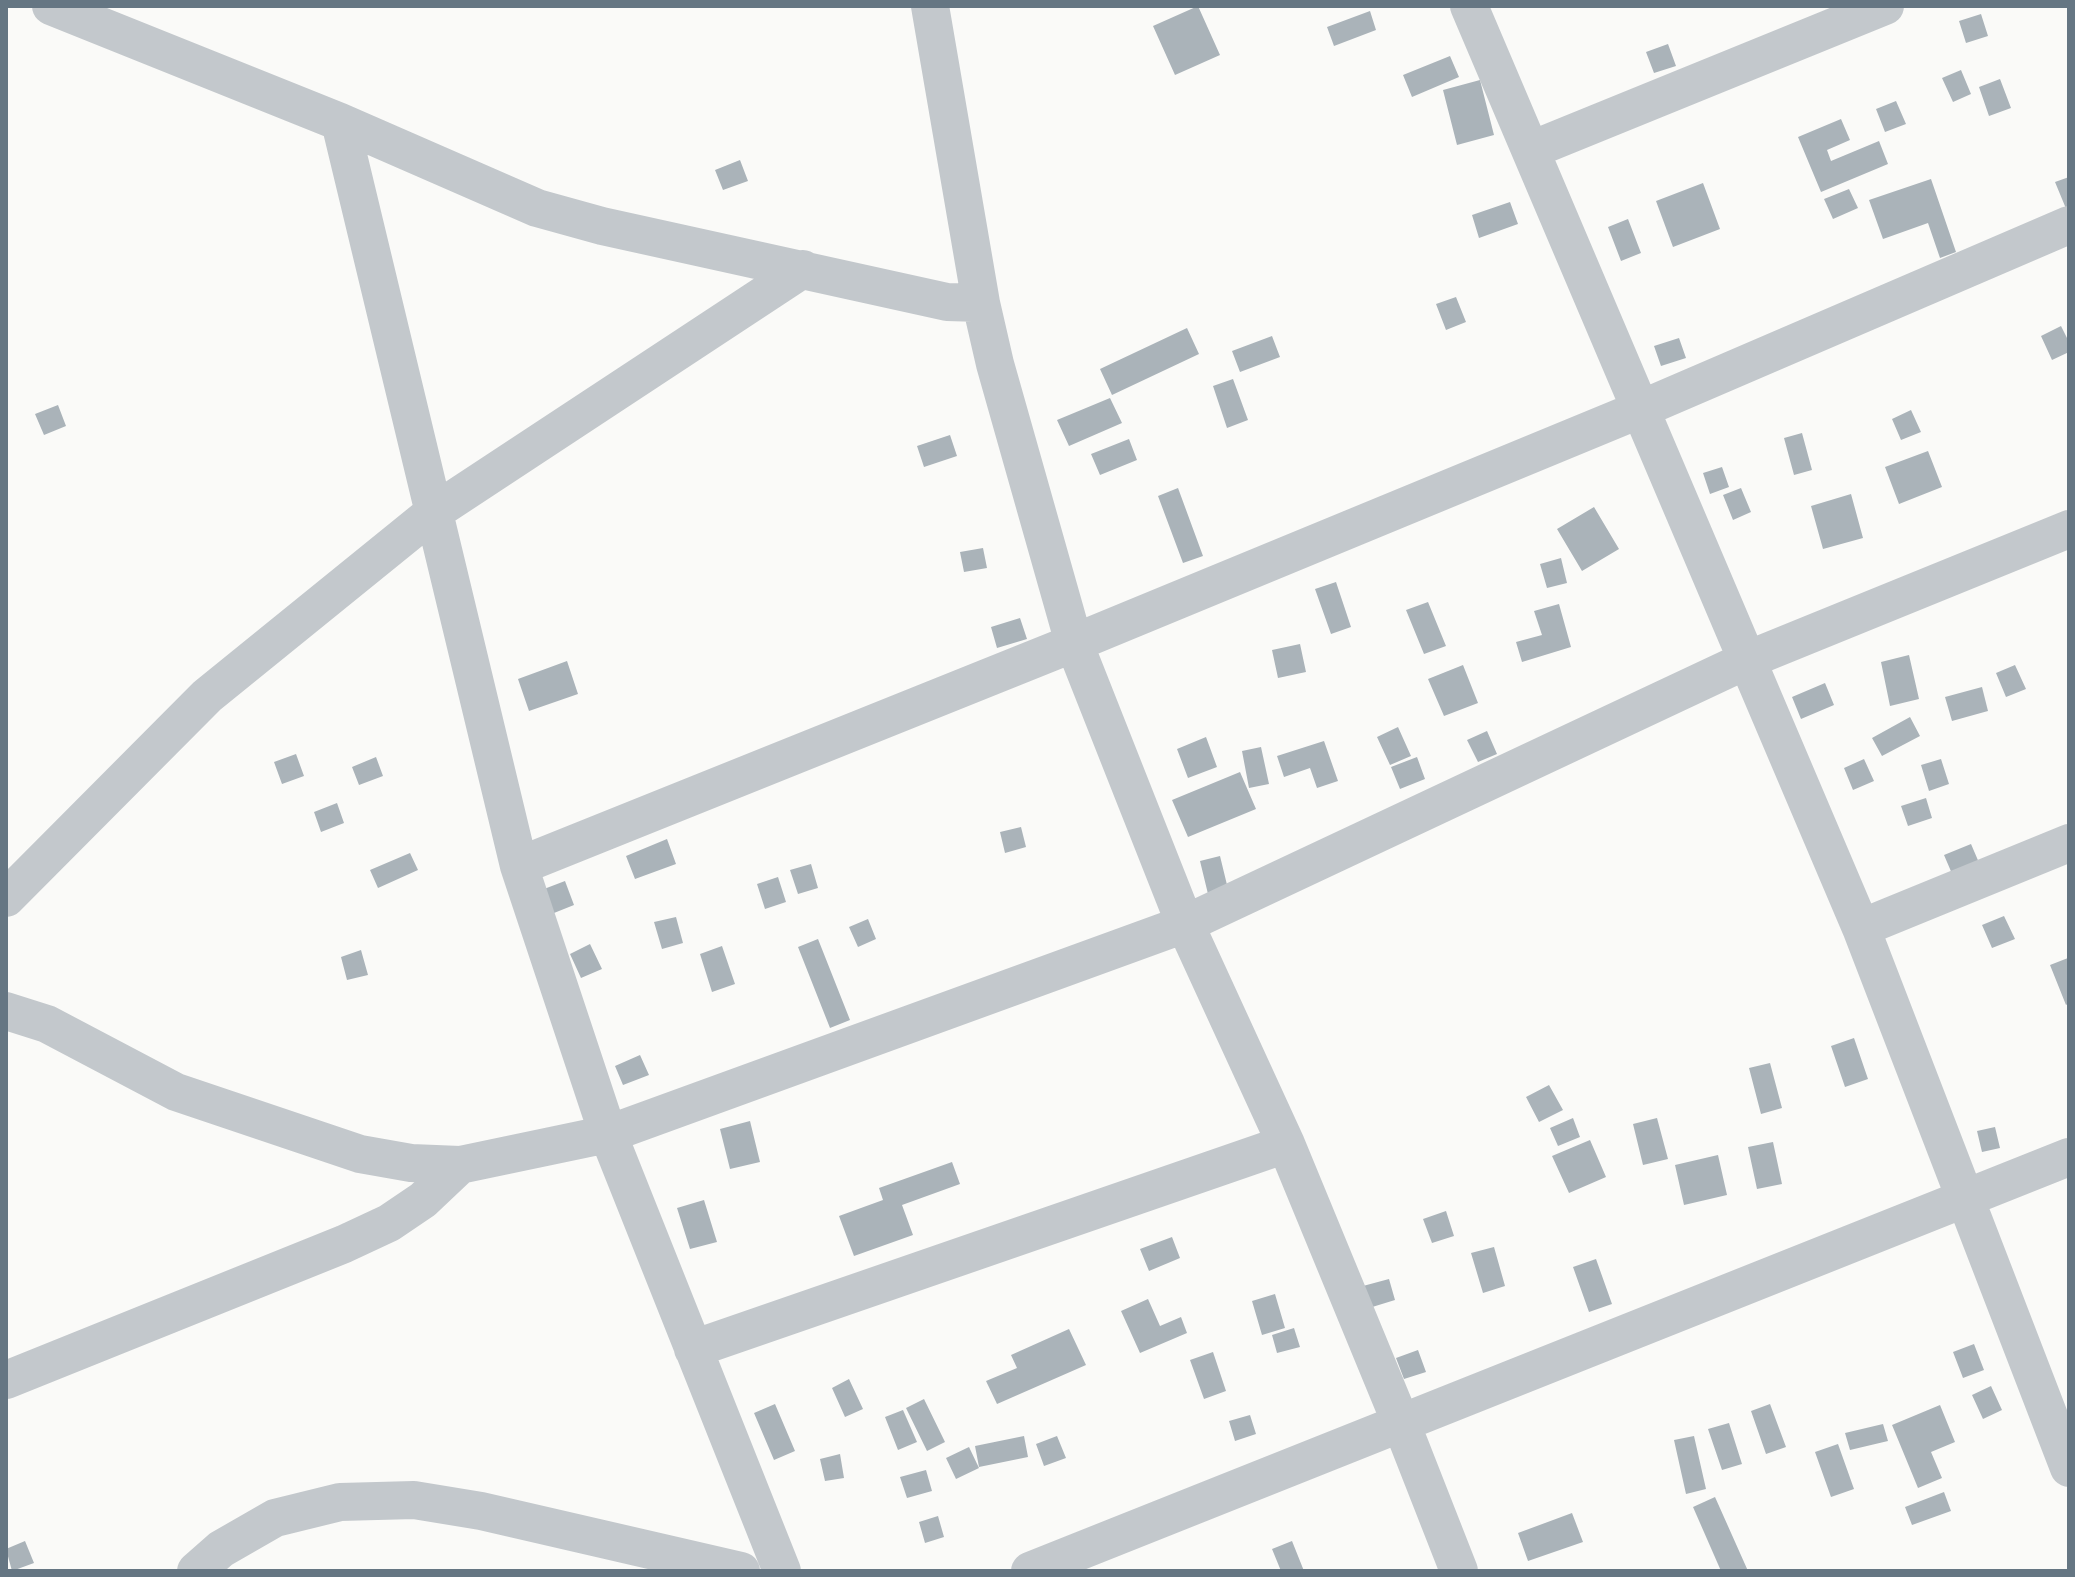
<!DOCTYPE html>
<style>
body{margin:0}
#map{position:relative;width:2075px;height:1577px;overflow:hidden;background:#fafaf8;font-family:"Source Sans 3",sans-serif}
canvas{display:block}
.frame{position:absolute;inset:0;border:8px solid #657683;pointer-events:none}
</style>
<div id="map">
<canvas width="2075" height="1577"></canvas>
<div class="frame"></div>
</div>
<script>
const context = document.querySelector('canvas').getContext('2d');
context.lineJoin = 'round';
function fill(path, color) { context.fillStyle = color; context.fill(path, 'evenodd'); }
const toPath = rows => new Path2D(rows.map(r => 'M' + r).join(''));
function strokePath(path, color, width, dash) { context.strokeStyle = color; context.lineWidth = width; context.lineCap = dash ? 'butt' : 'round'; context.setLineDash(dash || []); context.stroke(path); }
fill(toPath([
 [1198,6,1220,55,1175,75,1153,26],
 [1370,11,1376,30,1334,46,1327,27],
 [1981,14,1988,36,1966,43,1959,21],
 [1668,44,1676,66,1654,73,1646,52],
 [1450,56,1459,77,1412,97,1403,75],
 [1961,70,1971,94,1953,102,1942,78],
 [2000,79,2011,108,1989,116,1979,87],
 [1480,80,1494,135,1457,145,1443,90],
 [1896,101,1906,124,1885,132,1876,109],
 [1841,119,1850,140,1827,150,1831,161,1879,141,1888,164,1821,192,1798,137],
 [740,160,748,181,723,190,715,170],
 [2069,177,2069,210,2067,211,2055,182],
 [1931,179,1956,252,1940,258,1928,223,1883,239,1869,200],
 [1703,183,1720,229,1673,247,1656,201],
 [1849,189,1858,208,1833,219,1824,199],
 [1510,202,1518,224,1479,238,1472,215],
 [1628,219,1641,253,1621,261,1608,227],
 [1456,297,1466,322,1446,330,1436,304],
 [2061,326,2069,342,2069,352,2052,360,2041,336],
 [1187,328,1199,354,1112,395,1100,369],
 [1272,336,1280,357,1240,372,1232,351],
 [1679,338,1686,358,1661,366,1654,346],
 [1233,379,1248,420,1227,428,1213,386],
 [1110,398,1122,423,1069,446,1057,420],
 [58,405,66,426,44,435,35,414],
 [1911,410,1921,432,1901,440,1892,419],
 [1802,433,1812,470,1794,475,1784,438],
 [950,435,957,456,924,467,917,446],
 [1129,439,1137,460,1100,475,1091,454],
 [1928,451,1942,487,1899,504,1885,467],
 [1722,467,1729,487,1710,494,1703,473],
 [1178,488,1203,556,1183,563,1158,496],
 [1741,488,1751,512,1733,520,1723,495],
 [1851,494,1863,538,1823,549,1811,506],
 [1594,507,1619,549,1582,571,1557,529],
 [983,548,987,568,964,572,960,552],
 [1561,558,1567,583,1547,588,1540,564],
 [1336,582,1351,627,1331,634,1315,589],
 [1428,602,1446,646,1424,654,1406,610],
 [1559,604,1571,647,1522,662,1516,642,1542,635,1534,611],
 [1020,618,1027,639,997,648,991,627],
 [1300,644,1306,672,1278,678,1272,650],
 [1909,655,1919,699,1890,706,1881,662],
 [567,661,578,694,529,711,518,679],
 [1463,665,1478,703,1444,716,1428,679],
 [2015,665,2026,689,2006,697,1996,673],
 [1825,683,1834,705,1801,719,1792,697],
 [1982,687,1988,711,1952,721,1945,697],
 [1910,717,1920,736,1882,756,1872,738],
 [1398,727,1411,756,1390,765,1377,737],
 [1487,731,1497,754,1478,762,1467,740],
 [1206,737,1217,767,1188,778,1177,749],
 [1324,741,1338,781,1317,788,1310,768,1284,777,1277,756],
 [1261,747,1269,784,1249,788,1242,751],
 [296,754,304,776,282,784,274,762],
 [376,757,383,776,359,785,352,767],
 [1417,757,1425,779,1400,789,1391,767],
 [1864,759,1874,781,1853,790,1844,768],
 [1941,759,1949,784,1929,791,1921,765],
 [1240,772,1256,809,1188,837,1172,800],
 [1926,798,1932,818,1908,826,1901,806],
 [337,803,344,823,321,832,314,812],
 [1021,827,1026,847,1005,853,1000,832],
 [667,839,676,864,635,879,626,856],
 [1971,844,1980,865,1953,876,1944,855],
 [410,853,418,870,378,888,370,870],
 [1220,856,1228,889,1208,894,1200,861],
 [811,864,818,888,798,894,790,870],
 [778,877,786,902,765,909,757,884],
 [565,881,574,905,554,913,544,889],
 [2004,916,2015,939,1992,948,1982,925],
 [676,917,683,943,662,949,654,922],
 [868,919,876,939,858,947,849,927],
 [818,939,850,1020,830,1028,798,947],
 [590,944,602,969,581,978,570,954],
 [722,946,735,984,712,992,700,954],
 [361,950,368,975,347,980,341,957],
 [2068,958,2069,1003,2066,1005,2050,965],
 [1854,1038,1868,1079,1845,1087,1831,1046],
 [640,1055,649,1075,623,1085,615,1066],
 [1770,1063,1782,1108,1761,1114,1749,1068],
 [1549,1085,1563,1110,1539,1122,1526,1097],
 [1573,1118,1580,1137,1558,1146,1550,1128],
 [1657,1118,1668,1159,1643,1165,1633,1124],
 [750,1121,760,1162,730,1169,720,1129],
 [1995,1127,2000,1148,1982,1152,1977,1131],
 [1590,1140,1606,1177,1569,1193,1552,1156],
 [1773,1142,1782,1184,1757,1189,1748,1147],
 [1718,1155,1727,1195,1684,1205,1675,1165],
 [952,1162,960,1184,902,1205,913,1235,854,1256,839,1216,883,1200,879,1188],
 [704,1200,717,1242,690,1249,677,1208],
 [1446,1211,1454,1236,1432,1243,1423,1219],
 [1172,1237,1180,1258,1149,1271,1140,1249],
 [1494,1247,1505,1286,1483,1293,1471,1253],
 [1596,1259,1612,1304,1589,1312,1573,1267],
 [1389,1279,1395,1300,1369,1308,1363,1286],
 [1275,1294,1285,1328,1262,1335,1252,1301],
 [1148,1299,1160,1326,1181,1317,1187,1333,1140,1353,1121,1311],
 [1294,1328,1300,1347,1277,1353,1272,1335],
 [1069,1329,1086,1365,997,1404,986,1381,1017,1368,1011,1355],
 [1974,1344,1984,1370,1963,1378,1953,1352],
 [1418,1350,1426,1372,1404,1379,1396,1358],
 [1213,1352,1226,1391,1204,1399,1190,1360],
 [849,1379,863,1409,845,1417,832,1388],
 [1991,1386,2002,1410,1983,1419,1972,1395],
 [924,1399,945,1442,927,1451,906,1408],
 [775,1404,795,1451,774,1460,754,1413],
 [1770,1404,1786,1447,1766,1454,1751,1411],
 [1940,1405,1955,1442,1931,1452,1942,1478,1918,1488,1892,1425],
 [903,1410,917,1442,898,1450,885,1417],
 [1250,1415,1256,1434,1235,1441,1229,1421],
 [1729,1423,1742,1464,1722,1470,1708,1429],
 [1883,1424,1888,1441,1850,1450,1845,1433],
 [1024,1436,1028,1457,979,1467,975,1446],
 [1057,1436,1066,1458,1044,1466,1036,1444],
 [1694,1436,1706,1489,1686,1494,1674,1440],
 [1838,1444,1854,1489,1831,1497,1815,1452],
 [969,1447,979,1468,956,1479,946,1458],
 [840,1454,844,1478,825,1481,820,1459],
 [926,1470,932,1491,907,1498,900,1477],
 [1944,1492,1951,1511,1912,1525,1905,1507],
 [1715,1497,1748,1571,1721,1571,1693,1507],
 [1572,1513,1583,1542,1528,1561,1518,1533],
 [938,1516,944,1537,925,1543,919,1522],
 [25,1541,34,1563,12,1571,6,1549],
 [1292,1541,1304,1571,1281,1571,1272,1549]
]), '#aab3b9');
strokePath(toPath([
 [51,6,340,122,537,208,602,226,947,302,981,303],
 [930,6,981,303,995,364,1074,643,1185,924,1286,1144,1401,1423,1459,1571],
 [1469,6,1861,928,2069,1468],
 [340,122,519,866,608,1134,782,1571],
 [1531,150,1885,6],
 [519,866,1074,643,1641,409,2069,225],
 [6,898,207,696,434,512,803,269],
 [1861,928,2069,843],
 [6,1011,47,1024,176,1092,360,1154,411,1163,460,1165,608,1134,1185,924,1747,660,2069,529],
 [693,1349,1286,1144],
 [6,1380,344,1244,389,1223,423,1200,460,1165],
 [196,1571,221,1549,275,1518,340,1502,414,1500,481,1511,741,1571],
 [1030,1571,2069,1157]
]), '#c3c8cc', 38);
</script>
